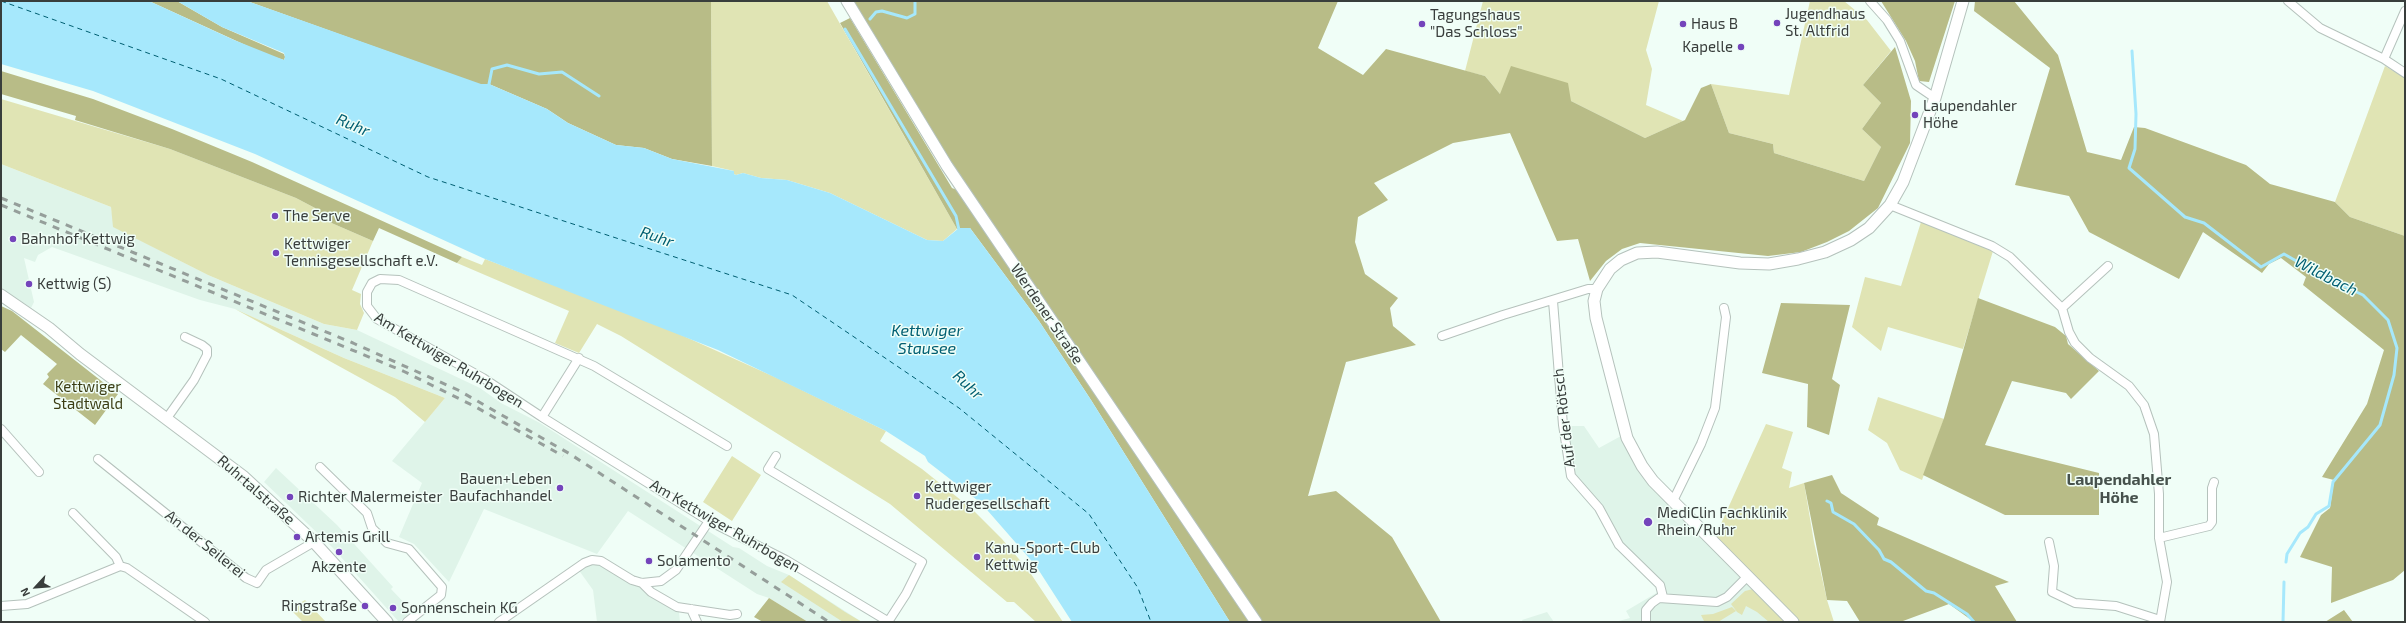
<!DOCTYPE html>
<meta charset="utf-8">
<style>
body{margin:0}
#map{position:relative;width:2406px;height:623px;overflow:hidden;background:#f0fef7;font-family:"Exo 2",sans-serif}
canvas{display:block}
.frame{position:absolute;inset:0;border:2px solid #393e3c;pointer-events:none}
.north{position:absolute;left:16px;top:567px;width:40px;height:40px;-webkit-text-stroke:3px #f0fef7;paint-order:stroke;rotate:244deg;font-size:11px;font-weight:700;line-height:16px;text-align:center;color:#393e3c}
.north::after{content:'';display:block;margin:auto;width:14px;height:18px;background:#393e3c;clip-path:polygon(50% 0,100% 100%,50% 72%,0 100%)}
</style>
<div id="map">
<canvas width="2406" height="623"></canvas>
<div class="frame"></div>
<div class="north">N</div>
</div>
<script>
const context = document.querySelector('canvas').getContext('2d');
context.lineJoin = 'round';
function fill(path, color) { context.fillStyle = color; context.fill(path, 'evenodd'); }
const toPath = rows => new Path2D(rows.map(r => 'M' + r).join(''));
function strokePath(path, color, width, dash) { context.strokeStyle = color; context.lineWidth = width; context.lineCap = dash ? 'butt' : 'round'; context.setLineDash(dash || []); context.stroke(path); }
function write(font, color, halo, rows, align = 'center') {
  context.font = font + ' "Exo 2",sans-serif'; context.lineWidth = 3; context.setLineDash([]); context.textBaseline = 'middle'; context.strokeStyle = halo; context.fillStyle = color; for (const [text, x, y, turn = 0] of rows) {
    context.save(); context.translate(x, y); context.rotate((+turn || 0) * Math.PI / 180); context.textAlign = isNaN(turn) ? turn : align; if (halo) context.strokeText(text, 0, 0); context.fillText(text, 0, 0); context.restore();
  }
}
fill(toPath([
 [1,164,111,207,114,227,208,275,324,324,357,330,480,388,501,403,540,423,733,547,739,548,767,566,789,575,862,622,808,622,769,598,757,594,628,511,597,554,484,509,449,582,414,544,399,537,422,483,392,461,445,398,344,358,235,309,200,300,52,247,38,255,35,262,24,258,34,302,31,308,1,289],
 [1566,426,1584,426,1599,448,1621,436,1787,622,1615,622,1630,618,1626,611,1658,592,1660,583,1625,549,1575,479],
 [276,468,337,525,393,587,391,589,412,611,399,622,332,547,264,482],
 [593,561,642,585,679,612,680,622,597,622,593,590,578,569],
 [1547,612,1554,622,1523,622,1522,620]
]), '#dff4e9');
fill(toPath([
 [711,1,827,1,957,229,943,241,927,240,830,193,787,180,761,178,743,173,736,175,734,174,734,171,712,166],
 [1483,1,1659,1,1646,50,1652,69,1646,105,1683,121,1645,138,1571,101,1500,94,1485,76,1465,71],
 [1810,1,1844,1,1867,20,1891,51,1863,85,1881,103,1862,129,1881,147,1864,181,1774,153,1773,144,1729,133,1711,84,1789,95],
 [2385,66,2405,78,2405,236,2350,217,2335,202],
 [1,99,170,149,296,198,315,208,320,218,373,241,352,290,361,294,360,304,364,313,357,330,324,324,208,275,113,227,111,207,1,164],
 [1921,222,1993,251,1963,349,1888,327,1881,351,1852,327,1865,277,1901,286],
 [462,257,482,265,485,259,659,325,777,378,886,431,880,441,922,469,972,509,1002,539,1029,571,1063,622,1036,622,1014,602,1007,602,890,504,621,336,597,324,579,353,555,343,569,311,457,263],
 [235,309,344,358,445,398,425,422,395,397],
 [1878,397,1944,419,1922,480,1900,470,1887,443,1868,430],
 [1766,424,1793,432,1782,468,1792,472,1789,488,1804,483,1814,542,1827,600,1834,622,1799,622,1715,537],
 [732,456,761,475,732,521,703,502],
 [789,575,845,612,862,622,843,622,781,582],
 [1753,589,1786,622,1769,622,1757,612,1746,606,1742,615,1737,612,1731,604,1745,591],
 [305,600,326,622,303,622,290,609],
 [1732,607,1736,611,1718,622,1702,622,1704,621,1701,615,1713,614]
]), '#e0e4b4');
fill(toPath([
 [149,1,177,1,222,27,284,54,285,57,284,60,265,54],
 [247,1,711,1,712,166,672,159,644,148,616,145,568,123,547,109,489,84,481,85],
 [850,1,1338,1,1318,48,1363,75,1386,49,1485,76,1500,94,1511,66,1568,83,1571,101,1645,138,1685,120,1701,88,1711,84,1729,133,1773,144,1774,153,1864,181,1881,147,1862,129,1881,103,1863,85,1895,47,1911,101,1910,143,1878,208,1849,231,1827,242,1801,252,1768,256,1640,243,1622,249,1606,261,1590,281,1578,239,1557,241,1510,133,1453,143,1374,183,1388,200,1358,217,1355,242,1365,274,1398,298,1390,308,1393,326,1416,345,1346,362,1308,496,1336,491,1392,537,1441,622,1257,622,962,185],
 [1881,1,1955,1,1929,82,1919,81,1915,61,1906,41],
 [1975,1,2014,1,2058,55,2087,152,2121,160,2134,127,2145,128,2246,165,2270,184,2335,202,2350,217,2405,236,2405,570,2393,580,2331,603,2332,567,2300,557,2321,515,2330,508,2334,480,2322,477,2367,404,2384,350,2303,285,2306,277,2281,258,2269,264,2262,273,2203,232,2179,279,2089,232,2069,196,2015,185,2050,68,1974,11],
 [850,18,952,188,957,190,1252,622,1230,622,1091,400,1039,321,970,228,957,229,840,23],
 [1,71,93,99,172,129,252,162,462,257,457,263,379,228,373,241,320,218,315,208,296,198,170,149,75,120,76,116,1,94],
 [1978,298,2055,327,2066,336,2068,344,2099,371,2071,399,2066,393,2012,381,1985,445,2099,473,2099,515,2005,515,1923,475,1944,418],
 [1781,303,1850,305,1832,379,1840,385,1829,435,1807,427,1808,384,1762,373],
 [1,306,12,311,118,394,95,425,43,384,49,377,47,374,57,364,21,335,5,352,1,349],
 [1832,475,1841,493,1879,518,1877,525,2009,582,1995,586,2017,622,1974,622,1949,604,1903,621,1860,622,1847,601,1827,600,1804,483],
 [769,598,808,622,763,622,754,617],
 [2344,610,2353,622,2325,622]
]), '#b8bc87');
fill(toPath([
 [1,1,149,1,234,40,284,60,285,57,284,53,222,27,177,1,247,1,481,84,489,84,547,109,568,123,616,145,644,148,672,159,734,171,734,174,736,175,743,173,761,178,787,180,830,193,927,240,943,241,959,228,970,228,1039,321,1091,400,1230,622,1072,622,1036,566,981,503,928,462,925,456,886,431,718,350,485,259,255,154,93,91,1,64]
]), '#a6e8fc');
strokePath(toPath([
 [870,19,876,12,882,11,907,18,915,14,915,1],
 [845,29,956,216,959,230],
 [2132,51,2136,114,2135,149,2129,168,2185,217,2204,223,2261,267,2284,254,2328,279,2363,295,2388,320,2397,348,2394,375,2380,425,2333,482,2329,506,2316,514,2308,527,2300,533,2287,554,2286,562],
 [489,84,492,69,507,65,539,74,562,72,599,96],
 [1827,501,1831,503,1833,512,1854,524,1879,550,1884,559,1891,562,1926,591,1934,593,1967,614,1974,622],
 [2283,622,2284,582]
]), '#a6e8fc', 3);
strokePath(toPath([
 [1,1,221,79,428,177,792,295,959,408,1089,514,1138,588,1151,622]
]), '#005f72', 1, [5, 4]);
const minor = toPath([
 [1870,1,1887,20,1900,41,1916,85,1935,98],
 [2288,1,2320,28,2384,59,2405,73],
 [2384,59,2405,11],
 [1890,205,1992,246,2010,257,2062,308,2069,332,2075,343,2090,358,2129,386,2144,405,2154,434,2159,494,2159,538,2167,582,2160,622],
 [1553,301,1563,425,1571,476,1599,508,1619,545,1660,585,1663,597],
 [2062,308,2108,266],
 [1442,336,1503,315,1588,289,1597,289],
 [542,417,579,358],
 [167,418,194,380,207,355,207,349,202,345,185,337],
 [1,429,39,472],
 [727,446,594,366,399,280,380,279,372,283,367,292,367,306,377,319,483,378,542,417,709,521,786,560,889,622],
 [776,456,768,469,922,562,906,594,888,622],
 [98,459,246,578,257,583,266,570,314,542],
 [320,467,367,513,372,528,387,543,409,549,442,587,441,595,407,622],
 [1673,501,1701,444,1715,408,1726,317,1724,308],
 [73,513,116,557,120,566],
 [2159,538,2209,526,2212,522,2212,488,2214,482],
 [2049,542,2054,566,2052,592,2075,603,2116,606,2160,620],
 [642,583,651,592,677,607,730,615,737,614],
 [1,606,27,604,120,566,127,568,205,622],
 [691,609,697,622],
 [499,622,584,563,592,560,601,561,632,580,642,583,661,581,676,570,709,521],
 [1646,622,1646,610,1652,603,1659,598,1717,602,1727,597,1748,576]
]);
const secondary = toPath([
 [847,1,947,166,1256,622],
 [1,295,49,328,80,354,244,477,314,542,387,622],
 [1793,622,1653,481,1642,466,1627,438,1611,376,1596,318,1594,301,1597,289,1610,269,1621,260,1637,253,1657,252,1740,263,1769,264,1798,259,1825,252,1851,240,1869,228,1890,205,1903,182,1935,98,1963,1]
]);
strokePath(minor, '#b5c2bc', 10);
strokePath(secondary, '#b5c2bc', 13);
strokePath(minor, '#fff', 8);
strokePath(secondary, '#fff', 11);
strokePath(toPath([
 [1,198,353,343,458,390,570,454,829,622],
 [1,205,403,371,474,406,563,456]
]), '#959e9a', 3, [7, 7]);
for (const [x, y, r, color] of [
 [1777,23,4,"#7444bb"],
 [1422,24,4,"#7444bb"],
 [1683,24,4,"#7444bb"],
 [1741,47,4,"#7444bb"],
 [1915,115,4,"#7444bb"],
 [275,216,4,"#7444bb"],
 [13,239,4,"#7444bb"],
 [276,253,4,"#7444bb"],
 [29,284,4,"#7444bb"],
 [560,488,4,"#7444bb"],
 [917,496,4,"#7444bb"],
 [290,497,4,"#7444bb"],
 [1648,522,5,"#7444bb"],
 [297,537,4,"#7444bb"],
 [339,552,4,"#7444bb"],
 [977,557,4,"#7444bb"],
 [649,561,4,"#7444bb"],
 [365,606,4,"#7444bb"],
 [393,608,4,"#7444bb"]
]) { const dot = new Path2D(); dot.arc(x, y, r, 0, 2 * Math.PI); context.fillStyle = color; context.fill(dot); strokePath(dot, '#f0fef7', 1.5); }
write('15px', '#393e3c', '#f0fef7', [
 ["Jugendhaus",1785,14],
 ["St. Altfrid",1785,31],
 ["Tagungshaus",1430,15],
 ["\"Das Schloss\"",1430,32],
 ["Haus B",1691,24],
 ["Kapelle",1733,47,"right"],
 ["Laupendahler",1923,106],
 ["Höhe",1923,123],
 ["The Serve",283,216],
 ["Bahnhof Kettwig",21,239],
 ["Kettwiger",284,244],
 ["Tennisgesellschaft e.V.",284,261],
 ["Kettwig (S)",37,284],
 ["Bauen+Leben",552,479,"right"],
 ["Baufachhandel",552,496,"right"],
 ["Kettwiger",925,487],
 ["Rudergesellschaft",925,504],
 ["Richter Malermeister",298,497],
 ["MediClin Fachklinik",1657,513],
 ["Rhein/Ruhr",1657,530],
 ["Artemis Grill",305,537],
 ["Kanu-Sport-Club",985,548],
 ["Kettwig",985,565],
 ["Solamento",657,561],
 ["Akzente",339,567,"center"],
 ["Ringstraße",357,606,"right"],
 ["Sonnenschein KG",401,608]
], 'left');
write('15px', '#393e3c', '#f0fef7', [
 ["Werdener Straße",1047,314,56],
 ["Am Kettwiger Ruhrbogen",449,360,31],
 ["Auf der Rötsch",1564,418,-97],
 ["Ruhrtalstraße",256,490,41],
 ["Am Kettwiger Ruhrbogen",725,526,30],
 ["An der Seilerei",205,544,39]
]);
write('15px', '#3b3d14', '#f0fef7', [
 ["Kettwiger",88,387],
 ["Stadtwald",88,404]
]);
write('italic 16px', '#005f72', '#f0fef7', [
 ["Ruhr",353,125,23],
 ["Ruhr",657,237,19],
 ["Wildbach",2326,276,27],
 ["Kettwiger",927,331],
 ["Stausee",927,349],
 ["Ruhr",968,385,43]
]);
write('bold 16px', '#46514c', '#f0fef7', [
 ["Laupendahler",2119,480],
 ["Höhe",2119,498]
]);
</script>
